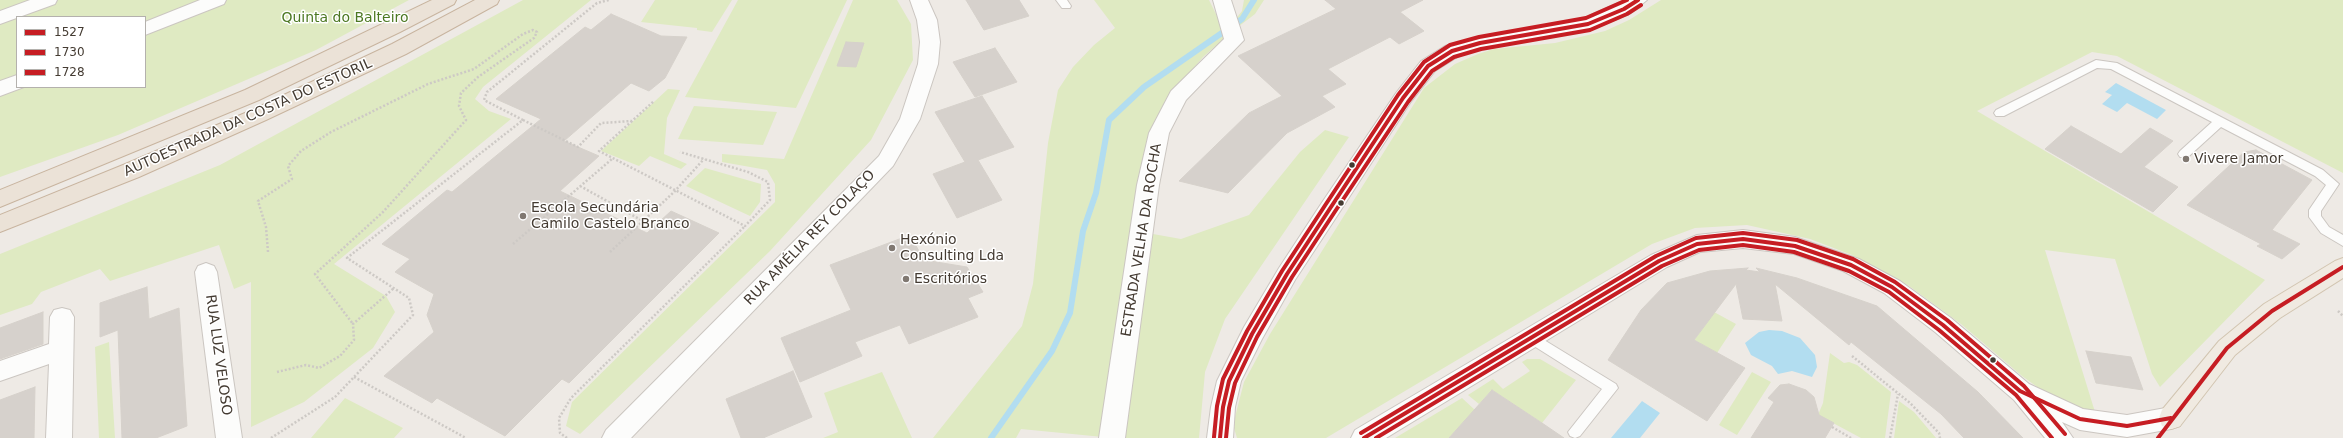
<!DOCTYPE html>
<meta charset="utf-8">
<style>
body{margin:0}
#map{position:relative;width:2343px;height:438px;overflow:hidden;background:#eeeae5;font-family:"DejaVu Sans",sans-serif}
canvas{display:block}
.legend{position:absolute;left:16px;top:16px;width:130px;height:72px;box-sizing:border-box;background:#fff;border:1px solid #b4b1ad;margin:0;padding:5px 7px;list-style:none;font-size:12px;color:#443b32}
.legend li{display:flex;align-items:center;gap:8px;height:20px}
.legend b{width:20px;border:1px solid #b4b1ad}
</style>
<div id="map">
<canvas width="2343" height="438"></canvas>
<ul class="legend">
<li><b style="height:5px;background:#c61d23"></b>1527</li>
<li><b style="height:5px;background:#c61d23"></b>1730</li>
<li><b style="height:5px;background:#c61d23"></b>1728</li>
</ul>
</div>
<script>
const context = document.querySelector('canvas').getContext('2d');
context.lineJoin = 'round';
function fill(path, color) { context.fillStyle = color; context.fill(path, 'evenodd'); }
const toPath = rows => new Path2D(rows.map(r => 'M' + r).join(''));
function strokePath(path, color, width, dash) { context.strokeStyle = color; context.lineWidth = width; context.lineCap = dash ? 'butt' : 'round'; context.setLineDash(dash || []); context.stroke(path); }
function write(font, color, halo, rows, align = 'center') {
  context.font = font + ' "DejaVu Sans",sans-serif'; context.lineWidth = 3; context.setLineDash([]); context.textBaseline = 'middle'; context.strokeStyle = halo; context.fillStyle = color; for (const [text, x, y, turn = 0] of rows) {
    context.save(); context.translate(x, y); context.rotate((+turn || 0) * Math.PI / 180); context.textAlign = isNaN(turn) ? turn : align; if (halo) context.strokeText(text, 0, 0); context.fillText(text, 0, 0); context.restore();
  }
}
fill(toPath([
 [0,0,409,0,316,50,118,135,0,177],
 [17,17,145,17,145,87,17,87],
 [523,0,591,0,483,87,475,99,489,111,511,119,334,264,386,296,395,312,373,348,304,402,251,427,251,282,234,289,219,245,110,281,100,269,41,292,32,304,0,315,0,254,220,165],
 [655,0,732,0,712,32,697,30,697,28,641,22],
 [738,0,847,0,796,108,685,97],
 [853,0,897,0,911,24,913,60,871,140,770,251,580,434,566,426,572,402,775,202,775,184,767,170,722,162,722,154,784,159],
 [1094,0,1209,0,1227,36,1203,57,1166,102,1103,437,1021,429,1016,438,933,438,1022,326,1033,284,1048,143,1058,90,1073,67,1094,45,1115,28],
 [1244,0,1264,0,1255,14,1238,27,1234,21,1242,11],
 [1661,0,2343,0,2343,173,2117,56,2092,52,1977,111,2265,280,2160,387,2152,374,2115,259,2045,250,2095,412,2072,405,2047,394,2022,376,1961,324,1909,286,1852,255,1810,239,1747,225,1695,228,1652,244,1326,438,1237,438,1234,428,1235,417,1244,382,1270,334,1424,88,1455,64,1478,54,1494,49,1555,43,1605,31,1629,20],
 [668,89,680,90,667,118,664,154,687,164,681,169,650,156,639,166,601,151],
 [694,106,777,112,763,145,678,139],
 [1325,130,1349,137,1225,319,1205,372,1199,438,1124,438,1153,234,1181,239,1249,215,1300,152],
 [705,168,761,184,760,202,750,216,686,186],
 [1714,312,1736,324,1717,353,1694,340],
 [109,342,115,438,99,438,95,347],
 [1830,353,1844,363,1849,362,1857,365,1891,392,1885,438,1861,438,1818,415,1823,403],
 [1527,359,1540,359,1576,380,1542,423,1492,390,1479,404,1468,395,1493,379,1503,389,1530,371,1522,362],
 [882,372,912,438,823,438,838,432,824,393],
 [1752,372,1771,382,1737,435,1719,425],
 [345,398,403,428,394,438,311,438],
 [1462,398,1475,410,1449,438,1395,438],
 [1899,401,1914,412,1936,438,1894,438]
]), '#dfeac2');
fill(toPath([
 [2116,83,2166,110,2157,119,2127,103,2117,112,2102,104,2112,95,2105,92],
 [1769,330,1782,331,1800,338,1815,355,1817,367,1812,377,1792,371,1778,374,1772,366,1751,355,1745,343,1759,332],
 [1642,401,1660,413,1640,438,1611,438]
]), '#b2ddf0');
strokePath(toPath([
 [991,438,1052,351,1070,313,1083,231,1096,193,1109,120,1144,87,1242,19,1254,0]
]), '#b2ddf0', 6);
const building = toPath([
 [966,0,1019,0,1029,16,984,30,966,0],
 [1325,0,1423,0,1400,12,1424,31,1399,44,1390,37,1328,69,1346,84,1322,96,1335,107,1287,133,1228,193,1179,181,1249,113,1282,96,1238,56,1336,9,1325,0],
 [611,14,661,36,687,37,665,78,649,91,631,83,564,141,599,156,560,191,647,233,671,211,719,233,569,383,562,379,505,436,437,398,432,403,384,376,434,332,427,315,434,294,395,272,410,259,382,244,447,190,452,192,541,119,496,99,585,27,591,30,611,14],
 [846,42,864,43,856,67,837,66,846,42],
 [995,48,1017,82,975,97,953,62,995,48],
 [982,96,1014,147,978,160,1002,200,957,218,933,174,965,162,935,112,982,96],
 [2071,126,2121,154,2150,128,2173,141,2144,167,2178,187,2153,212,2045,149,2071,126],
 [2256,150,2312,180,2272,230,2300,244,2282,259,2257,246,2261,244,2187,205,2244,152,2256,150],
 [910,235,924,260,967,267,983,292,968,298,978,317,909,344,900,325,855,342,862,356,800,382,781,338,851,310,830,265,910,235],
 [1748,268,1746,270,1760,272,1756,268,1797,278,1877,306,1978,392,2023,438,1964,438,1941,414,1851,342,1849,345,1775,284,1782,321,1743,319,1736,284,1694,340,1745,368,1707,421,1608,360,1641,310,1667,283,1710,271,1748,268],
 [147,287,149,319,179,308,187,426,156,438,122,438,118,330,100,337,100,303,147,287],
 [43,312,43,344,0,359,0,328,43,312],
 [2086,351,2131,357,2143,390,2096,383,2086,351],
 [793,371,812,417,763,438,741,438,726,399,793,371],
 [1789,384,1806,390,1814,397,1819,415,1834,423,1825,438,1751,438,1774,402,1768,398,1780,385,1789,384],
 [35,387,34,438,0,438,0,400,35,387],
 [1492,390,1542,423,1564,438,1449,438,1492,390]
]);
fill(building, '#d6d1cc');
strokePath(building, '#d6d1cb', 1);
const service = toPath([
 [1056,0,1067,0,1071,6,1070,8,1062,8,1056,0],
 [2096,60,2117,63,2323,170,2339,184,2321,211,2321,216,2329,227,2343,235,2343,246,2321,233,2309,217,2309,210,2326,185,2315,176,2221,127,2188,157,2180,157,2178,154,2180,151,2212,122,2111,69,2097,68,2004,116,1996,116,1994,113,1996,110,2096,60],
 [1531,332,1616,384,1618,388,1580,436,1575,438,1570,436,1568,432,1602,389,1526,341,1525,337,1526,333,1531,332]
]);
const minor = toPath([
 [30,0,57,0,55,4,0,24,0,11,30,0],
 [910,0,928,0,937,20,940,42,938,64,920,119,893,166,631,438,602,438,606,430,879,156,900,119,918,64,920,42,917,20,910,0],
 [1213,0,1231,0,1244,40,1186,100,1169,133,1159,185,1125,438,1099,438,1137,185,1149,133,1171,91,1224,39,1213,0],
 [206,263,214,266,217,272,242,438,216,438,195,272,198,266,206,263],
 [62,308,70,310,74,317,72,438,46,438,49,364,0,381,0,361,49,344,50,317,54,310,62,308]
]);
const tertiary = toPath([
 [200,0,226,0,224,4,145,35,145,22,200,0],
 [1625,0,1647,0,1631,13,1595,28,1481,49,1459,56,1435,71,1410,103,1337,216,1295,280,1262,339,1241,381,1235,407,1233,438,1207,438,1211,407,1217,381,1244,327,1279,268,1321,204,1396,93,1421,61,1445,46,1480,37,1584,18,1625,0],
 [17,75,17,87,24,87,0,96,0,81,17,75],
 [1743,230,1795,237,1859,259,1900,281,1951,318,2029,384,2083,409,2127,415,2171,407,2180,410,2183,418,2180,426,2171,429,2127,437,2080,430,2062,422,2073,438,2045,438,2014,400,1935,332,1884,293,1843,271,1794,254,1743,248,1700,252,1667,267,1386,438,1351,438,1355,430,1651,255,1697,235,1743,230]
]);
const primary = toPath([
 [2343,258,2343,278,2280,318,2235,355,2180,426,2171,429,2162,426,2159,418,2162,410,2219,341,2264,304,2335,261,2343,258]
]);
const motorway = toPath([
 [432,0,456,0,454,4,400,32,259,100,0,207,0,190,245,90,432,0],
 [475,0,499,0,497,4,406,54,266,120,139,177,0,232,0,215,123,165,252,110,392,44,475,0]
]);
strokePath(service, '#cbc6c1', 2);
strokePath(minor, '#cbc6c1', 2);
strokePath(tertiary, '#cbc6c1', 2);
strokePath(primary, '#d2c5b1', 2);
strokePath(motorway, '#c8b49f', 2);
strokePath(toPath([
 [523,120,578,147,601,123,632,121,654,101],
 [632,121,599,151,745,226,770,200,768,182,748,172,680,152],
 [580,186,643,221],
 [513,244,612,159],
 [268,252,266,227,258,201,292,179,288,166,301,151,331,132,428,84,474,69,523,34,533,30,537,32,534,38,478,77,461,93,459,106,466,120,383,212,315,274,353,324],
 [610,252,674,192,704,159],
 [2338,311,2343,316],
 [1852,356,1910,403,1939,433,1940,438],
 [277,372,306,365,319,368,340,356,354,340,353,324,394,288],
 [354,377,466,438],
 [1832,427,1851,438],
 [271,438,335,397,413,315,409,298,347,258,523,120,484,100,487,92,597,3,609,0],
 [567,438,560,433,559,418,571,398,745,226],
 [1890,438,1898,394]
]), '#cdc9c5', 2.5, [2, 2]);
fill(service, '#fcfcfb');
fill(minor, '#fcfcfb');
fill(tertiary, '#fcfcfb');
fill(primary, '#f0eae1');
fill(motorway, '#ebe2d7');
strokePath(toPath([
 [1220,438,1223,407,1229,381,1252,334,1287,274,1329,210,1403,98,1428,66,1452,51,1480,43,1588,24,1624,9,1638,0],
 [1364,438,1659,261,1697,244,1743,239,1795,246,1851,265,1892,287,1943,325,2020,391,2080,419,2127,426,2171,418],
 [2158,438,2227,348,2272,311,2343,267]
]), '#c61d23', 4);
strokePath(toPath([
 [1226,438,1229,408,1235,383,1257,337,1292,277,1334,213,1408,102,1432,71,1454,57,1481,49,1590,30,1627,14,1641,5],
 [1376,438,1662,266,1699,250,1743,245,1794,252,1849,271,1889,292,1939,330,2016,395,2052,438]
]), '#c61d23', 4);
strokePath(toPath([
 [1361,433,1656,256,1696,238,1743,233,1797,240,1853,259,1895,282,1947,320,2024,386,2065,434],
 [1214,437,1217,406,1223,379,1247,331,1282,271,1324,207,1398,95,1424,62,1450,45,1479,37,1586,18,1627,0]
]), '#c61d23', 4);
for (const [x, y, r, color] of [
 [2186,159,4,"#807871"],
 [1352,165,3.5,"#443b32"],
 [1341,203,3.5,"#443b32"],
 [523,216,4,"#807871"],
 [892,248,4,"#807871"],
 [906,279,4,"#807871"],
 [1993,360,3.5,"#443b32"]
]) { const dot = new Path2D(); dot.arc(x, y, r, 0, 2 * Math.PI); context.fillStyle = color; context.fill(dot); strokePath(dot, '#fff', 1.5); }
write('14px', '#4c7822', '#fff', [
 ["Quinta do Balteiro",345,18]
]);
write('14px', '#443b32', '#fff', [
 ["AUTOESTRADA DA COSTA DO ESTORIL",248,118,-24],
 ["RUA AMÉLIA REY COLAÇO",810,238,-46],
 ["ESTRADA VELHA DA ROCHA",1142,240,-81],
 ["RUA LUZ VELOSO",218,355,82]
]);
write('14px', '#443b32', '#fff', [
 ["Vivere Jamor",2194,159],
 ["Escola Secundária",531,208],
 ["Camilo Castelo Branco",531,224],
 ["Hexónio",900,240],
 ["Consulting Lda",900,256],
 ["Escritórios",914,279]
], 'left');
</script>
